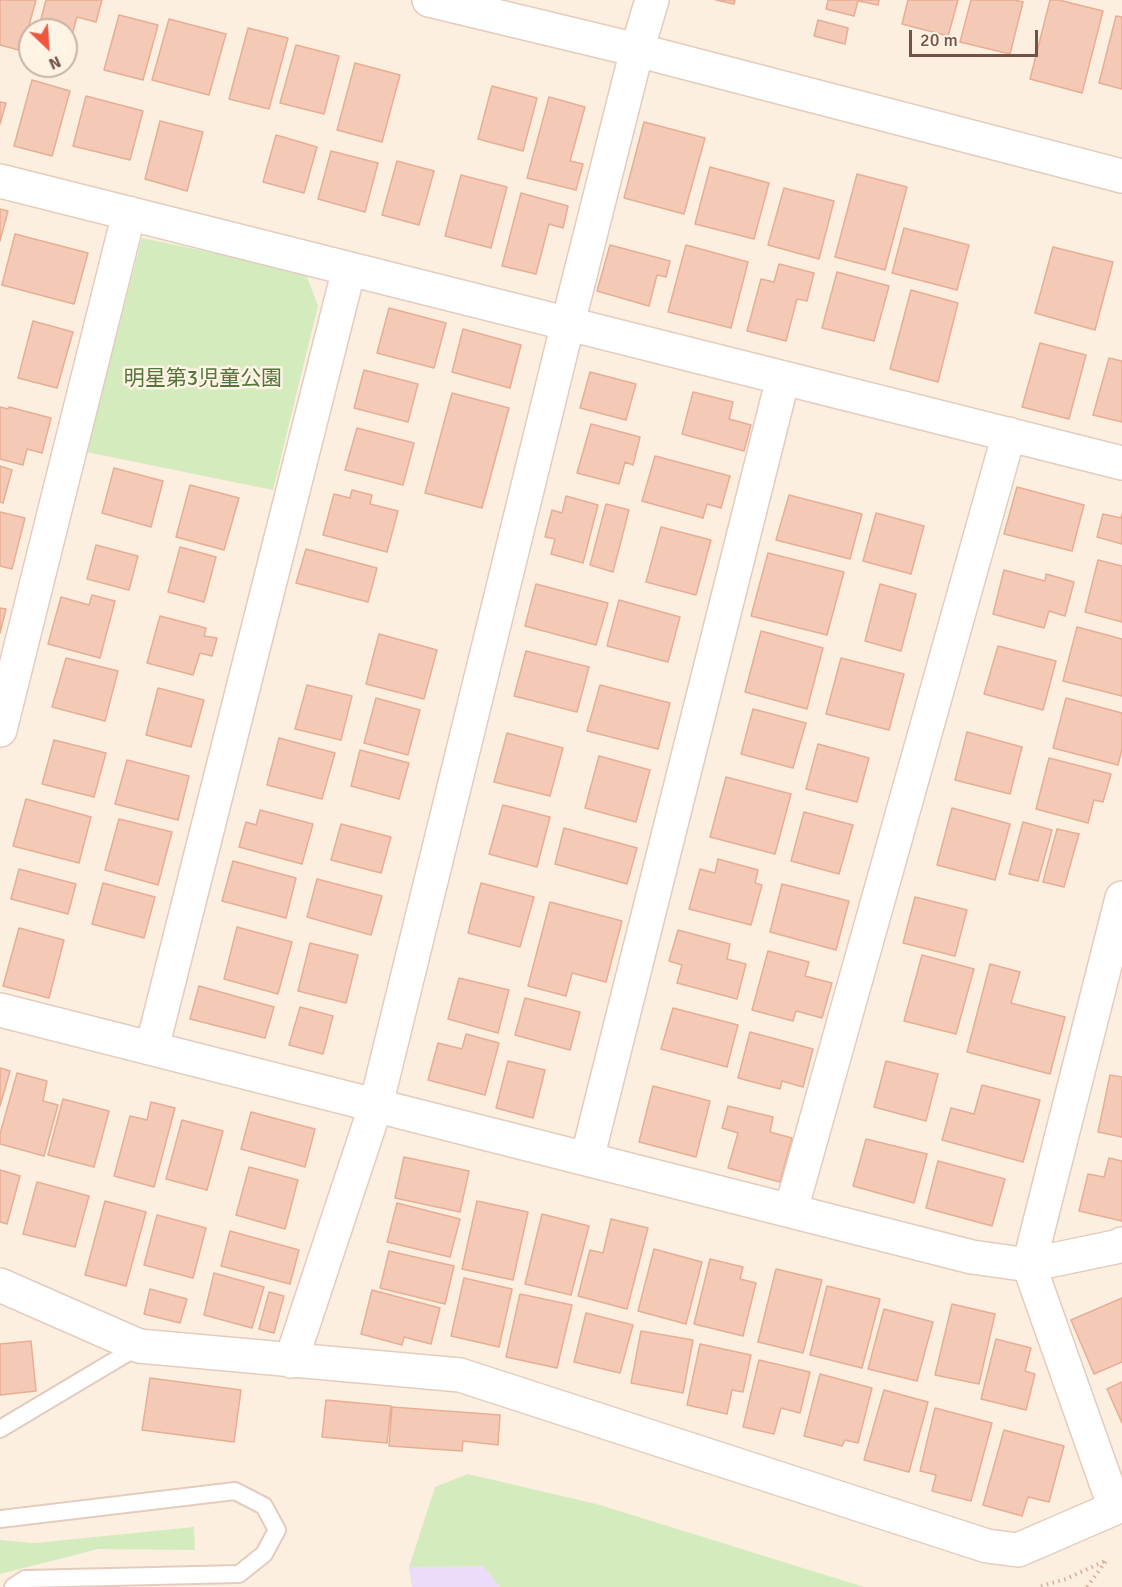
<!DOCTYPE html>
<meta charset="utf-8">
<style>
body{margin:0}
#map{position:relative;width:1122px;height:1587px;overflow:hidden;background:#fdefdf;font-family:Signika,sans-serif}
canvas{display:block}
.north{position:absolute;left:18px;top:18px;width:60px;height:60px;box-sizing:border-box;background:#fff3e6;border:2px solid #c7b3a6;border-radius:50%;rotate:155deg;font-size:16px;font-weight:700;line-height:24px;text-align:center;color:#745346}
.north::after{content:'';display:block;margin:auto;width:21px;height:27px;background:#ee573d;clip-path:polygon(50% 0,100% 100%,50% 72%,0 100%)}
.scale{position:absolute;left:909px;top:30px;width:129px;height:27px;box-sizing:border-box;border:3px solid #745346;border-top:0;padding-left:8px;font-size:18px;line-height:21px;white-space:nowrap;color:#745346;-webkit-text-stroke:4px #fff3e6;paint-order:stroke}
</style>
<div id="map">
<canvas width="1122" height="1587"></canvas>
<div class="north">N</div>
<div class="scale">20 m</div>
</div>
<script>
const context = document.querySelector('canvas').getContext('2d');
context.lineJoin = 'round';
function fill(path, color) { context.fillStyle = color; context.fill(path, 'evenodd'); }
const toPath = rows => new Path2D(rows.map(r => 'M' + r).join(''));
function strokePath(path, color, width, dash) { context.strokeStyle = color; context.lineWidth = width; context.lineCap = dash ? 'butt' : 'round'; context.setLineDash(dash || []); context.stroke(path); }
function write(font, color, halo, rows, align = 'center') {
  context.font = font + ' Signika,"Noto Sans JP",sans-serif'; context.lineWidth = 5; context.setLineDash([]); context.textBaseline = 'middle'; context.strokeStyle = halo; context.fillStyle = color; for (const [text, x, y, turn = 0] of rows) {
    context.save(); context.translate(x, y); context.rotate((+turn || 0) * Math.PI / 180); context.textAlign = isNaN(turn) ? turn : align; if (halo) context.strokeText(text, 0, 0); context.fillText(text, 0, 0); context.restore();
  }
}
fill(toPath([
 [483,1566,500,1587,412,1587,409,1567]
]), '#ecdcf9');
fill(toPath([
 [142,238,305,272,318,306,273,490,86,452],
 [468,1474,600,1505,864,1587,500,1587,483,1566,409,1567,435,1487],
 [194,1527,195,1550,98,1549,0,1574,0,1540,35,1543]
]), '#d3ebbd');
const building = toPath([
 [0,0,36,0,22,51,0,45,0,0],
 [46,0,102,0,96,22,77,17,66,56,66,30,38,30,46,0],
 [716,0,735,0,734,4,716,0],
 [828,0,879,0,878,5,858,1,854,16,826,9,828,0],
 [908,0,958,0,948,36,902,24,908,0],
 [971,0,1014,0,1023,2,1010,54,960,42,971,0],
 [1050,0,1059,0,1103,11,1082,93,1030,79,1050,0],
 [119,15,158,25,143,80,104,70,119,15],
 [1116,16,1122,17,1122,89,1099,83,1116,16],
 [169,19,226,34,209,95,152,80,169,19],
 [818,20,848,28,845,44,814,36,818,20],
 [248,28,288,38,269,109,229,99,248,28],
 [296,45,339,56,324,114,280,103,296,45],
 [355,63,400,75,382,142,337,130,355,63],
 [32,80,70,91,52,156,14,146,32,80],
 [492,86,537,98,523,151,478,139,492,86],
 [86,96,143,111,130,160,73,146,86,96],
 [549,97,585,107,570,161,583,164,576,190,527,178,549,97],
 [0,102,6,103,0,124,0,102],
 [160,121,203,132,187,191,145,179,160,121],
 [644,122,705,138,684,214,624,198,644,122],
 [276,135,317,147,304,193,263,182,276,135],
 [331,151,378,163,365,212,318,199,331,151],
 [397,161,434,171,419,225,382,215,397,161],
 [710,167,769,183,754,239,695,224,710,167],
 [857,174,907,187,885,270,835,257,857,174],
 [461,175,507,187,491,248,445,236,461,175],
 [784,188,834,201,819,259,768,245,784,188],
 [521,193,568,206,563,228,549,224,536,274,502,266,521,193],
 [0,209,8,211,0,241,0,209],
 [904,228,969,245,957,290,892,273,904,228],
 [15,234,88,253,74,304,2,285,15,234],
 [610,245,670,261,666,277,657,275,649,306,597,291,610,245],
 [686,245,748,262,731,328,668,312,686,245],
 [1053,247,1113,262,1095,330,1035,313,1053,247],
 [779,264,814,273,807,301,797,299,786,341,747,331,761,279,774,282,779,264],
 [837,272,889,286,874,341,822,328,837,272],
 [911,290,958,303,938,382,890,369,911,290],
 [389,308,446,323,434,368,377,353,389,308],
 [33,321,73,332,57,388,18,378,33,321],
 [463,329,521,345,510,388,452,372,463,329],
 [1040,343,1086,355,1069,419,1022,407,1040,343],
 [1109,358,1122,361,1122,422,1093,415,1109,358],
 [364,370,418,384,408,422,354,408,364,370],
 [590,372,636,384,626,420,580,408,590,372],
 [693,392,733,402,729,419,751,425,744,451,682,434,693,392],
 [452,393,509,408,482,508,425,493,452,393],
 [0,407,8,409,9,407,51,418,42,453,27,449,23,465,0,459,0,407],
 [591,424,640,437,633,465,625,462,619,484,577,473,591,424],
 [357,428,414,443,403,485,345,470,357,428],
 [655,456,730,476,721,508,707,504,703,518,642,501,655,456],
 [0,466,12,470,3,503,0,502,0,466],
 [114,468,163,481,151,527,102,513,114,468],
 [190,485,239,498,224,550,176,537,190,485],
 [1017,487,1084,505,1072,551,1004,534,1017,487],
 [352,490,372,495,370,504,398,511,387,552,323,535,334,494,350,498,352,490],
 [789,495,862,514,850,559,776,540,789,495],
 [566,496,598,505,583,563,551,554,555,539,545,537,552,510,562,513,566,496],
 [606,504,629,510,613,572,590,565,606,504],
 [0,512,25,518,12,569,0,566,0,512],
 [876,513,924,526,911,574,863,561,876,513],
 [1103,514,1121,518,1122,514,1122,544,1097,537,1103,514],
 [661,527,711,540,696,595,646,582,661,527],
 [96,545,138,556,129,590,87,579,96,545],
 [180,547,216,557,204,602,168,592,180,547],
 [306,549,377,568,368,602,296,583,306,549],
 [768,553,844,572,827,635,751,616,768,553],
 [1098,560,1122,566,1122,622,1085,612,1098,560],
 [1004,570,1045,581,1046,574,1074,582,1065,616,1049,611,1044,628,993,614,1004,570],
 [536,584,608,603,596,645,525,626,536,584],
 [880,584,916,594,901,651,865,641,880,584],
 [92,595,115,601,100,658,48,644,61,597,89,605,92,595],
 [619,600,680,617,668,662,607,646,619,600],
 [0,608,6,609,0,633,0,608],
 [160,616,206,628,204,636,217,638,212,656,200,653,193,675,147,663,160,616],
 [1077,627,1122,639,1122,696,1063,681,1077,627],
 [761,631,823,648,807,709,745,692,761,631],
 [379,634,437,650,424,699,366,684,379,634],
 [998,646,1056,661,1043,710,984,694,998,646],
 [526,651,589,667,577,712,514,696,526,651],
 [66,658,118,671,105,721,52,707,66,658],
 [841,658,904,674,889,730,826,714,841,658],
 [307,685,352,696,341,740,295,729,307,685],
 [600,685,670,703,658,749,587,731,600,685],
 [158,688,204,700,191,747,146,735,158,688],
 [376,698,420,710,408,755,364,743,376,698],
 [1066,698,1122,713,1122,749,1118,765,1053,748,1066,698],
 [753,709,806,723,793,768,741,754,753,709],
 [967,732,1022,747,1010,794,955,780,967,732],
 [507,733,563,748,550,796,494,782,507,733],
 [279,738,335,753,322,799,267,785,279,738],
 [54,740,106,753,94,797,42,784,54,740],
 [818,744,869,758,857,802,806,789,818,744],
 [360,750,409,763,399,799,351,786,360,750],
 [599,756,650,770,636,822,585,808,599,756],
 [1049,758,1111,774,1103,802,1094,800,1088,823,1036,809,1049,758],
 [127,760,189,776,178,820,115,804,127,760],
 [726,777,791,794,775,854,710,837,726,777],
 [26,799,91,817,79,863,13,846,26,799],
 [503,805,550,817,537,867,489,854,503,805],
 [952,808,1010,824,995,880,937,865,952,808],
 [260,810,313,824,302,864,239,847,246,822,256,825,260,810],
 [804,812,853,825,839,874,791,861,804,812],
 [119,819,172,832,158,885,105,870,119,819],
 [1023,822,1052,830,1038,881,1009,874,1023,822],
 [341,824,391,837,381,873,331,860,341,824],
 [564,828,637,848,627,884,555,864,564,828],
 [1057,829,1079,834,1064,887,1043,882,1057,829],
 [718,859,758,870,755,883,762,885,751,925,689,909,700,869,715,873,718,859],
 [233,861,296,878,286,918,222,901,233,861],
 [19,869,76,884,68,914,11,899,19,869],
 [317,879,382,896,371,935,307,917,317,879],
 [103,883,155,897,144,938,92,924,103,883],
 [481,883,534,897,520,947,468,933,481,883],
 [782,884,849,901,836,950,770,932,782,884],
 [915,897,967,910,955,956,903,943,915,897],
 [550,902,622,921,606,982,572,973,566,996,528,986,550,902],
 [237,927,292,942,278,994,224,979,237,927],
 [19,928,64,940,49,998,3,986,19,928],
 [678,930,730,944,727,959,746,964,737,999,677,983,682,965,669,961,678,930],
 [310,943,358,955,346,1003,298,991,310,943],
 [768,951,809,962,805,976,832,983,822,1018,796,1011,793,1021,752,1010,768,951],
 [922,955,974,969,956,1034,904,1021,922,955],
 [990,964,1020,972,1011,1003,1065,1017,1050,1074,967,1052,990,964],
 [459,978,509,990,498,1033,448,1019,459,978],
 [199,986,274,1007,265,1038,190,1019,199,986],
 [525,998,580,1012,570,1050,515,1035,525,998],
 [300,1007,333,1016,323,1054,289,1045,300,1007],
 [673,1008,738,1025,727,1067,661,1049,673,1008],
 [750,1032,813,1049,803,1087,782,1081,780,1089,738,1078,750,1032],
 [466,1034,499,1043,485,1095,428,1080,438,1043,462,1049,466,1034],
 [508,1061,545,1070,533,1118,496,1108,508,1061],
 [886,1061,938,1074,926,1121,874,1107,886,1061],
 [0,1068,10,1071,0,1106,0,1068],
 [17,1073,47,1081,43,1101,58,1105,44,1156,0,1144,0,1134,17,1073],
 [1110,1075,1122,1077,1122,1137,1098,1132,1110,1075],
 [982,1085,1040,1100,1023,1162,942,1140,951,1108,974,1114,982,1085],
 [653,1086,710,1101,696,1157,639,1142,653,1086],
 [63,1099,109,1111,94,1167,48,1155,63,1099],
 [151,1102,175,1108,154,1187,114,1176,130,1116,147,1120,151,1102],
 [728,1106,773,1117,770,1132,792,1138,780,1182,728,1168,738,1133,722,1128,728,1106],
 [251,1112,315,1129,305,1167,241,1149,251,1112],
 [182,1120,223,1131,207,1190,166,1179,182,1120],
 [866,1139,927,1154,914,1203,853,1186,866,1139],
 [404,1157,469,1171,460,1212,395,1198,404,1157],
 [1109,1158,1122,1161,1122,1221,1079,1211,1088,1174,1104,1177,1109,1158],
 [938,1161,1005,1179,992,1226,926,1208,938,1161],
 [249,1167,298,1180,285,1229,236,1215,249,1167],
 [0,1170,20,1176,7,1224,0,1222,0,1170],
 [37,1182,89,1196,75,1247,23,1234,37,1182],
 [105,1201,146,1212,126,1286,85,1275,105,1201],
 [477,1201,528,1212,513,1280,462,1269,477,1201],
 [397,1203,460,1219,450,1257,387,1242,397,1203],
 [542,1214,589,1226,571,1295,525,1284,542,1214],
 [157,1215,206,1228,193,1278,144,1265,157,1215],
 [611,1219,648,1228,627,1309,578,1296,590,1250,603,1253,611,1219],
 [230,1231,299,1250,290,1284,221,1266,230,1231],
 [654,1249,702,1262,686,1324,638,1311,654,1249],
 [389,1251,454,1266,445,1304,380,1288,389,1251],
 [710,1259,743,1267,740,1279,756,1283,743,1336,694,1324,710,1259],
 [776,1269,822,1280,803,1353,758,1342,776,1269],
 [214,1273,264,1287,252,1328,204,1315,214,1273],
 [464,1278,512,1289,499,1347,451,1336,464,1278],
 [827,1286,880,1299,862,1368,810,1355,827,1286],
 [150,1289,187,1299,180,1323,144,1314,150,1289],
 [372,1290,440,1308,431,1344,404,1337,402,1345,361,1334,372,1290],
 [269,1292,284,1296,274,1333,259,1329,269,1292],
 [520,1294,572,1305,557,1368,506,1357,520,1294],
 [1122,1298,1122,1362,1094,1374,1071,1320,1122,1298],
 [952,1304,995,1314,979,1384,935,1375,952,1304],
 [884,1309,933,1322,917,1381,868,1369,884,1309],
 [586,1313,633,1325,620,1373,574,1362,586,1313],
 [641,1331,693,1340,683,1393,631,1383,641,1331],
 [996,1339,1031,1348,1025,1371,1035,1374,1026,1410,981,1399,996,1339],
 [31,1341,36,1391,0,1395,0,1344,31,1341],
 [700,1344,751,1355,743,1392,732,1390,727,1414,687,1405,700,1344],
 [759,1360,810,1372,800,1413,781,1408,774,1434,743,1427,759,1360],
 [820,1374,872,1388,858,1443,845,1440,842,1446,804,1436,820,1374],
 [150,1378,241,1390,234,1442,142,1430,150,1378],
 [1122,1382,1122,1423,1107,1389,1122,1382],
 [884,1390,928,1402,909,1472,864,1460,884,1390],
 [326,1400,391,1406,387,1443,322,1437,326,1400],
 [392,1407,500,1415,498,1445,463,1441,462,1451,389,1446,392,1407],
 [935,1408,992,1423,971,1501,932,1491,936,1475,920,1471,935,1408],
 [1004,1430,1064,1446,1049,1502,1028,1497,1022,1516,983,1505,1004,1430]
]);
fill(building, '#f4c9b5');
strokePath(building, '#e7ae95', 1.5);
const service = toPath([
 [0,1429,139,1346],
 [0,1519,235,1491,264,1506,277,1530,264,1554,239,1574,25,1579,13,1587]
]);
const minor = toPath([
 [0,181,1122,463],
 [0,730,129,213],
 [0,1010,972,1257,1029,1265,1120,1246,1122,1244],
 [152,1048,349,269],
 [587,1159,783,378],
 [791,1210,1009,434],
 [0,1285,139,1346,460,1375,987,1546,1018,1550,1115,1508,1122,1503],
 [291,1361,376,1105,568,323,637,50,652,0],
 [1115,1508,1029,1265,1122,898]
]);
const tertiary = toPath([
 [429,0,637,50,1122,176]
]);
strokePath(service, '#e3ccbe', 20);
strokePath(minor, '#e3ccbe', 36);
strokePath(tertiary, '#e3ccbe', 36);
strokePath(toPath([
 [1041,1586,1066,1579,1107,1560],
 [1087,1587,1106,1561]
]), '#d8ad99', 4, [1.5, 4.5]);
strokePath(service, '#fff', 16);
strokePath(minor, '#fff', 33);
strokePath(tertiary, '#fff', 33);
write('21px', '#51753b', '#fff3e6', [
 ["明星第3児童公園",203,379]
]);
</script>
